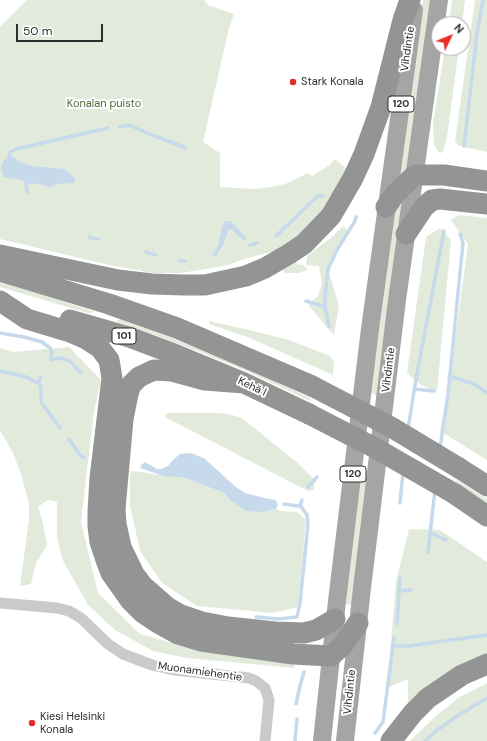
<!DOCTYPE html>
<meta charset="utf-8">
<style>
body{margin:0}
#map{position:relative;width:487px;height:741px;overflow:hidden;background:#fff;font-family:"DM Sans",sans-serif}
canvas{display:block}
.north{position:absolute;left:431px;top:16px;width:40px;height:40px;box-sizing:border-box;background:#fff;border:1px solid #ababab;border-radius:50%;rotate:47deg;font-size:11px;font-weight:700;line-height:16px;text-align:center;color:#2d2d2d}
.north::after{content:'';display:block;margin:auto;width:14px;height:18px;background:#e72d2c;clip-path:polygon(50% 0,100% 100%,50% 72%,0 100%)}
.scale{position:absolute;left:16px;top:24px;width:87px;height:18px;box-sizing:border-box;border:2px solid #2d2d2d;border-top:0;padding-left:5px;font-size:12px;line-height:14px;white-space:nowrap;color:#2d2d2d;-webkit-text-stroke:3px #fff;paint-order:stroke}
</style>
<div id="map">
<canvas width="487" height="741"></canvas>
<div class="north">N</div>
<div class="scale">50 m</div>
</div>
<script>
const context = document.querySelector('canvas').getContext('2d');
context.lineJoin = 'round';
function fill(path, color) { context.fillStyle = color; context.fill(path, 'evenodd'); }
const toPath = rows => new Path2D(rows.map(r => 'M' + r).join(''));
function strokePath(path, color, width, dash) { context.strokeStyle = color; context.lineWidth = width; context.lineCap = dash ? 'butt' : 'round'; context.setLineDash(dash || []); context.stroke(path); }
function write(font, color, halo, rows, align = 'center') {
  context.font = font + ' "DM Sans",sans-serif'; context.lineWidth = 4; context.setLineDash([]); context.textBaseline = 'middle'; context.strokeStyle = halo; context.fillStyle = color; for (const [text, x, y, turn = 0] of rows) {
    context.save(); context.translate(x, y); context.rotate((+turn || 0) * Math.PI / 180); context.textAlign = isNaN(turn) ? turn : align; if (halo) context.strokeText(text, 0, 0); context.fillText(text, 0, 0); context.restore();
  }
}
fill(toPath([
 [27,0,204,0,208,5,234,14,229,28,203,142,220,153,220,187,254,189,271,187,285,184,308,173,312,176,328,166,335,159,349,171,339,190,307,231,275,251,244,259,229,265,207,269,180,273,153,273,109,265,0,239,0,27],
 [423,0,431,0,407,172,400,177,398,174],
 [452,0,465,0,462,24,449,24],
 [475,0,487,0,487,152,459,146,455,141],
 [445,48,459,48,447,137,443,152,440,153,438,152,434,145,433,124],
 [402,203,378,396,369,392,395,212],
 [459,215,487,218,487,460,440,431,448,391,468,244,451,220],
 [343,226,347,230,347,237,334,254,329,273,339,306,334,335,308,305,318,296,322,284,319,266,306,265,307,256,333,236],
 [440,228,451,240,437,391,421,385,407,373,426,237],
 [293,260,299,265,302,264,308,270,299,273,285,273,282,267],
 [0,282,35,292,95,312,88,313,0,287],
 [121,319,195,347,252,371,310,398,310,401,251,373,195,350,158,336,117,322,117,321],
 [209,321,249,330,289,340,330,356,334,362,333,375,250,338,209,324],
 [69,347,101,380,94,412,81,522,98,593,140,634,197,650,295,663,294,668,187,658,153,651,115,630,88,605,62,559,57,537,57,502,48,500,38,507,42,519,47,545,36,563,31,584,20,586,29,519,29,503,21,474,13,453,0,430,0,348,13,352],
 [167,413,220,413,232,415,242,418,299,464,314,479,314,490,308,491,165,417],
 [360,470,367,474,353,605,345,604],
 [130,471,142,472,163,476,185,478,224,493,230,500,262,512,276,509,281,511,297,512,306,520,298,607,273,613,197,606,162,583,140,551,130,506],
 [457,480,487,499,487,503,456,482],
 [409,529,440,530,487,562,487,657,408,709,408,679,387,688,396,582],
 [487,683,487,741,410,741,437,715,458,698]
]), '#e2ebdb');
fill(toPath([
 [12,156,22,163,32,166,64,169,74,177,75,179,74,183,56,184,51,187,32,183,27,185,25,185,23,180,4,177,1,168,3,162,6,158],
 [225,221,230,221,233,223,247,239,244,241,243,240,231,229,229,229,223,246,218,252,217,256,213,257,212,255,218,246,223,223],
 [191,453,204,458,236,487,245,493,264,498,276,500,278,505,276,509,262,512,246,511,230,500,224,493,185,478,163,476,140,468,141,465,145,462,157,469,161,469,168,466,174,459,180,454]
]), '#c6daec');
strokePath(toPath([
 [119,127,129,125,152,135,186,148],
 [464,146,477,33,483,0],
 [9,157,10,152,16,149,108,128],
 [26,185,27,192],
 [89,236,90,238,99,239],
 [276,236,319,195,323,196],
 [250,245,257,243],
 [146,252,156,255],
 [179,261,185,261],
 [306,301,325,307],
 [329,327,325,307,325,296,328,269,337,250,355,221,356,217],
 [0,333,24,337,42,342,50,348,52,352,51,360,59,358,70,361,81,373],
 [0,371,26,377,40,384,41,387,41,402,60,428],
 [449,376,474,384,487,393],
 [38,383,41,377],
 [414,389,434,391],
 [408,429,416,379,444,231],
 [69,439,80,455,84,458],
 [440,448,448,394,463,243,460,234],
 [308,487,317,477],
 [400,503,403,473],
 [284,504,298,506,300,505,302,500],
 [430,533,446,540],
 [428,552,435,490],
 [399,591,411,590],
 [256,617,279,619,297,617,300,603,308,524,307,515,300,505],
 [397,624,400,578],
 [393,646,408,646,487,635],
 [296,704,300,686,304,672],
 [375,733,383,722,394,638],
 [295,741,297,719],
 [425,741,436,731,454,718,487,698]
]), '#c6daec', 3.5);
strokePath(toPath([
 [0,603,57,608,69,611,81,618,108,644,123,654,152,665,174,670,249,678,256,681,265,688,269,700,265,741]
]), '#cacaca', 11);
strokePath(toPath([
 [322,741,337,601,370,329,414,10],
 [345,741,362,588,397,300,439,0]
]), '#a5a5a5', 18);
strokePath(toPath([
 [386,207,395,194,415,175,444,175,487,181],
 [406,234,424,207,432,200,440,199,487,204],
 [0,255,118,280,152,284,183,285,205,285,246,276,265,268,289,254,304,244,331,216,353,178,364,154,381,107,403,20,410,0],
 [0,271,109,304,177,328,312,386],
 [0,301,27,319,70,332,86,339,100,348,109,360,112,378,100,478,98,511,98,526,100,542,106,560,111,573,130,600,143,613,158,623,178,634,201,641,293,654,331,656,343,645,358,623],
 [70,320,129,337,169,352,244,383,309,414],
 [244,383,205,380,172,371,154,370,139,377,131,385,128,394,123,419,115,509,116,524,121,547,134,574,143,586,167,607,181,615,202,622,228,627,275,632,304,633,316,630,335,619],
 [459,468,487,486],
 [455,494,487,516],
 [391,741,413,713,428,698,462,675,487,664]
]), '#949494', 21);
strokePath(toPath([
 [312,386,391,427,459,468],
 [309,414,377,449,455,494]
]), '#949494', 21);
for (const [x, y, r, color] of [
 [293,82,4,"#e72d2c"],
 [32,723,4,"#e72d2c"]
]) { const dot = new Path2D(); dot.arc(x, y, r, 0, 2 * Math.PI); context.fillStyle = color; context.fill(dot); strokePath(dot, '#fff', 1.5); }
for (const [x, y, w] of [
 [401,104,26],
 [124,336,24],
 [353,474,26]
]) { const box = new Path2D(); box.roundRect(x - w / 2, y - 8, w, 16, 3); context.fillStyle = '#fff'; context.fill(box); strokePath(box, '#2d2d2d', 1); }
write('bold 10px', '#2d2d2d', null, [
 ["120",401,104],
 ["101",124,336],
 ["120",353,474]
]);
write('11px', '#2d2d2d', '#fff', [
 ["Vihdintie",408,49,-82],
 ["Vihdintie",389,370,-83],
 ["Kehä I",252,387,25],
 ["Muonamiehentie",200,672,8],
 ["Vihdintie",350,692,-84]
]);
write('11px', '#2d2d2d', '#fff', [
 ["Stark Konala",301,82],
 ["Kiesi Helsinki",40,717],
 ["Konala",40,730]
], 'left');
write('11px', '#4d6a3a', '#fff', [
 ["Konalan puisto",104,104]
]);
</script>
